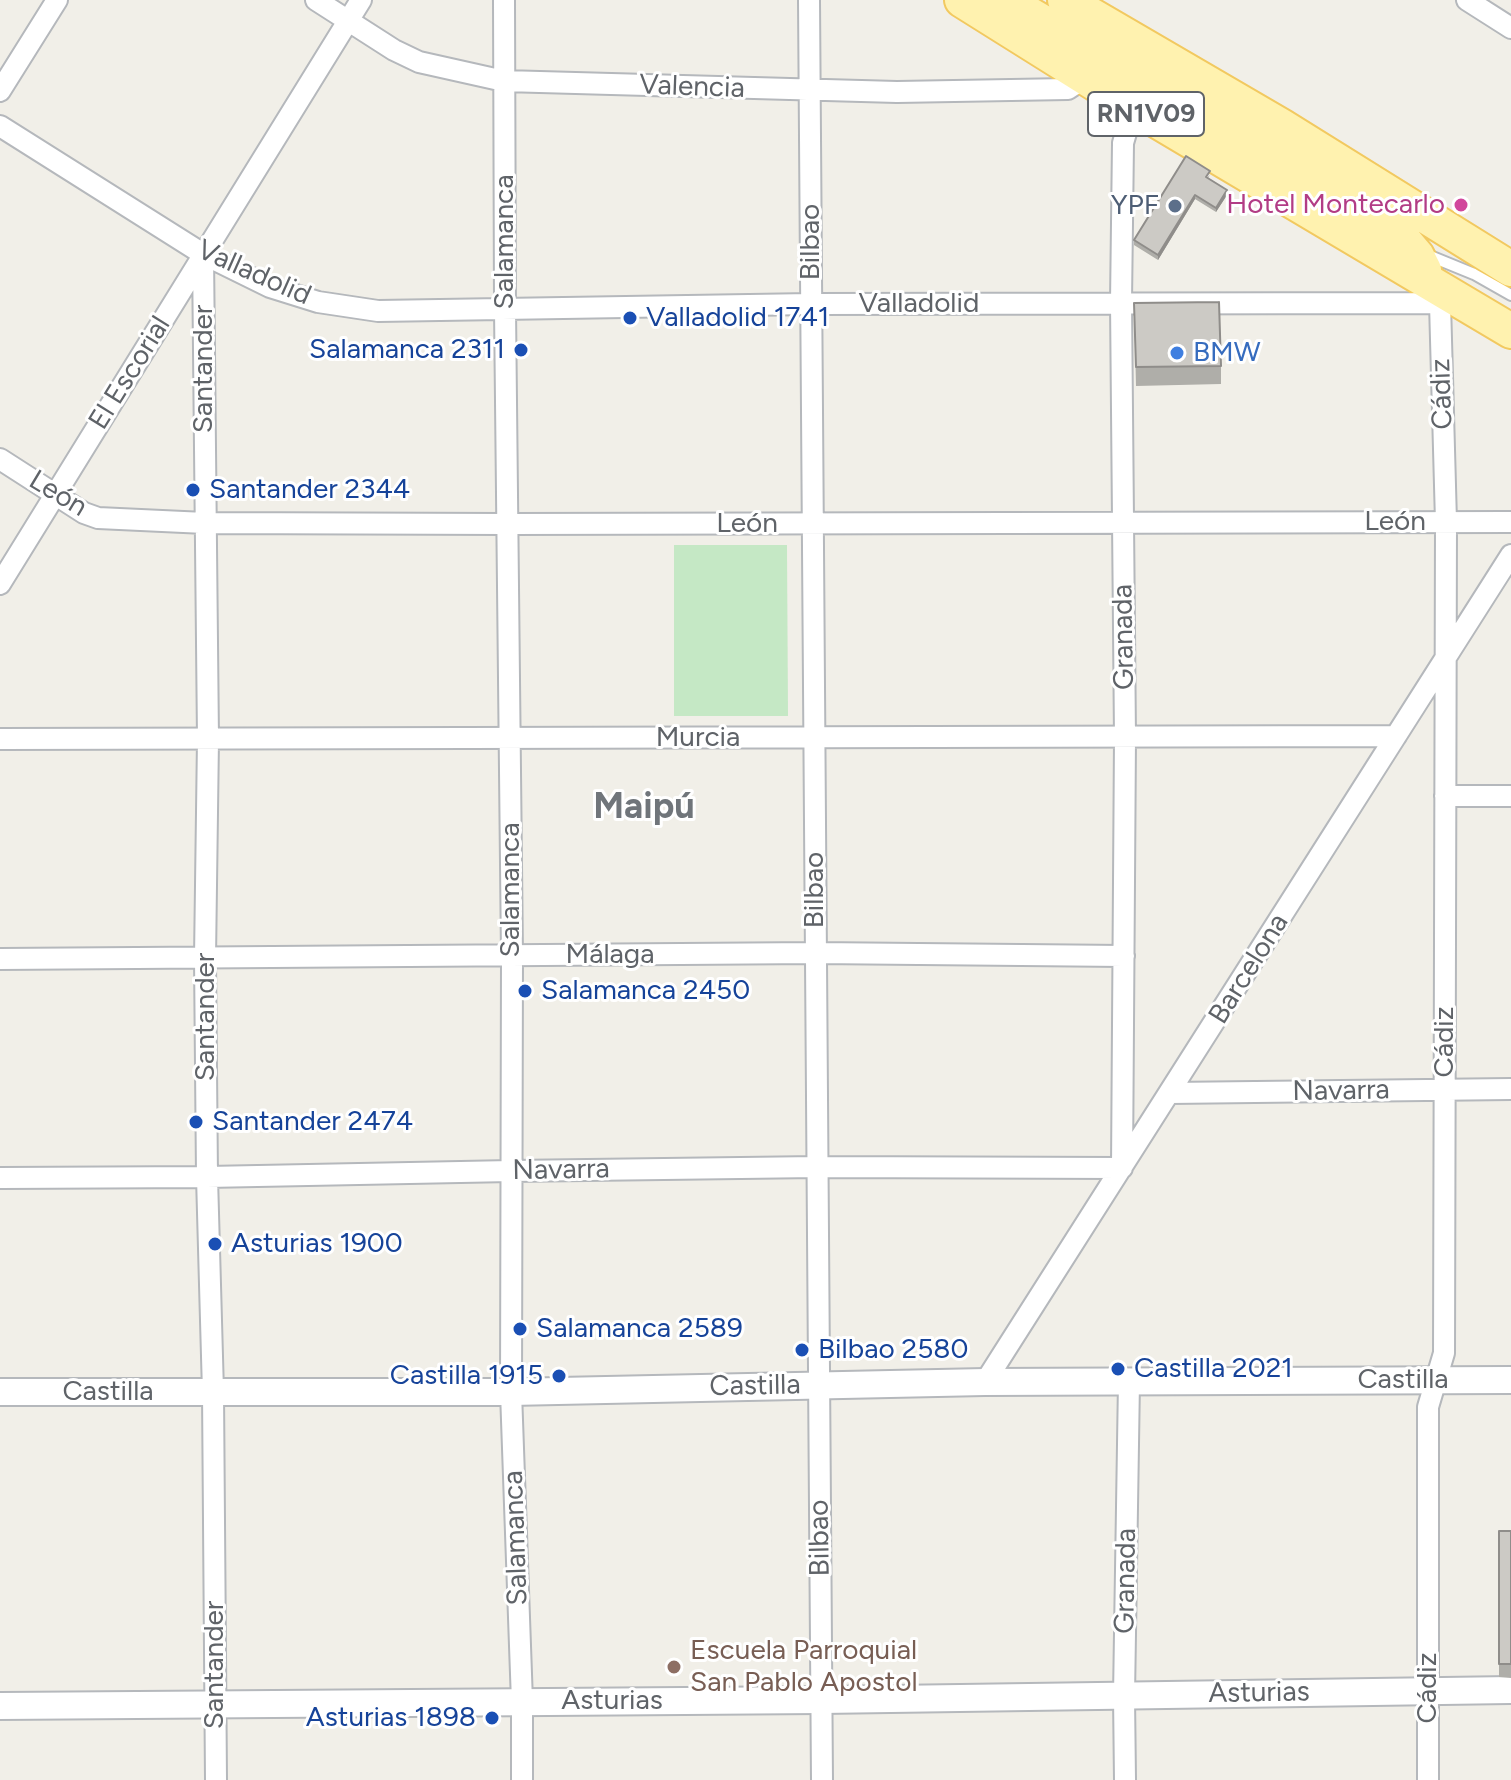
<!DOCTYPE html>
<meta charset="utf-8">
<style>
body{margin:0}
canvas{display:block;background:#f1efe8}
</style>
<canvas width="1511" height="1780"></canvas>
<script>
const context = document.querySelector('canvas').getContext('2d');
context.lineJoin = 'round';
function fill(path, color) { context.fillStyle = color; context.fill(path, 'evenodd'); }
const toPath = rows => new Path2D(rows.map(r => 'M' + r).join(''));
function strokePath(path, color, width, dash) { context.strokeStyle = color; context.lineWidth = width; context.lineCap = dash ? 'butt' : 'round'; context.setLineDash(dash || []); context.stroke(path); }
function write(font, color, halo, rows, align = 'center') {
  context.font = font + ' Figtree,sans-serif'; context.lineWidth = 6; context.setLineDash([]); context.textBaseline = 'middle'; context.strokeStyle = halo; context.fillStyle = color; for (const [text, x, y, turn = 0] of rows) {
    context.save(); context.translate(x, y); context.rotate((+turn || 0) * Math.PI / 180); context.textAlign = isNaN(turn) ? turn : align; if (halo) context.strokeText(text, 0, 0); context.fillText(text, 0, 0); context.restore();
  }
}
fill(toPath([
 [674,545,787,545,788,716,674,716]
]), '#c5e8c5');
const service = toPath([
 [1425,254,1474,274,1511,295]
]);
const minor = toPath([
 [316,0,394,50,419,62,504,81,897,92,1068,89,1074,85,1080,74],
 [504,0,505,309,512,956,511,1392,522,1702,522,1780],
 [809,0,822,1780],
 [1467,0,1511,28],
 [0,91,57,0],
 [0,126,203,254,270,287,318,302,378,311,811,304,1440,303,1449,293],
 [203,254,208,739,205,958,207,1177,213,1392,216,1780],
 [0,459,84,513,98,518,205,523,507,524,1511,522],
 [0,584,361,0],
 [0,739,1396,736],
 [1445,796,1511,796],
 [0,959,816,953,1124,956],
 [1170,1093,1511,1089],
 [0,1178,207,1177,511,1171,817,1167,1122,1168,1125,738,1121,302,1123,143,1128,126,1140,111],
 [985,1382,1511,555],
 [1125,1780,1124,1696,1129,1381],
 [1428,1780,1428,1407,1444,1353,1446,522,1440,303]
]);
const tertiary = toPath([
 [0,1392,511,1392,985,1382,1511,1380],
 [0,1706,822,1700,1511,1690]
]);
const primary = toPath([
 [962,0,1112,94,1511,331],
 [1005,0,1377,220,1406,243,1417,256,1424,270],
 [1065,0,1281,126,1511,269]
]);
strokePath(service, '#b5b8bc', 14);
strokePath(minor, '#b5b8bc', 24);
strokePath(tertiary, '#b5b8bc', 30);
strokePath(primary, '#f2c960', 38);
strokePath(service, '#fff', 10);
strokePath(minor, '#fff', 20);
strokePath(tertiary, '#fff', 26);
strokePath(primary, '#fff2af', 34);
fill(toPath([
 [1210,175,1208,178,1227,195,1216,212,1195,199,1158,260,1134,245,1134,240],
 [1134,303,1221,366,1221,384,1136,386],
 [1499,1531,1511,1531,1511,1678,1499,1677]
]), '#afaea9');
fill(toPath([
 [1227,190,1227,195,1216,212,1216,208],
 [1195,195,1195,199,1158,260,1158,255]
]), '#8f8d8a');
const building = toPath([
 [1186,156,1210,171,1206,177,1227,190,1216,208,1195,195,1158,255,1134,240,1186,156],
 [1219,302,1221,366,1136,367,1134,303,1219,302],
 [1499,1531,1511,1531,1511,1664,1499,1664,1499,1531]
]);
fill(building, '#cccac5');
strokePath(building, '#8f8d8a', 2);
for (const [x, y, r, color] of [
 [1461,205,8,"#d1479c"],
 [1175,206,8,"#5c6f8a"],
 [630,318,8,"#1a4fb4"],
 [521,350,8,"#1a4fb4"],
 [1177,353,8,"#3f7fe0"],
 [193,490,8,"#1a4fb4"],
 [525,991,8,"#1a4fb4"],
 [196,1122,8,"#1a4fb4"],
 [215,1244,8,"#1a4fb4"],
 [520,1329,8,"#1a4fb4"],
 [802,1350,8,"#1a4fb4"],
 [1118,1369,8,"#1a4fb4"],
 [559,1376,8,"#1a4fb4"],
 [674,1667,8,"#8d6e63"],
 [492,1718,8,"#1a4fb4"]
]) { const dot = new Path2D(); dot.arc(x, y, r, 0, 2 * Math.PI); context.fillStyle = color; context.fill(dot); strokePath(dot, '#fff', 3); }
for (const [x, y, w] of [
 [1146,114,116]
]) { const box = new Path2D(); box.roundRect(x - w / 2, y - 22, w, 44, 6); context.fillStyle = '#fff'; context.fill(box); strokePath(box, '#5f6368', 2); }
write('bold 26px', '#5f6368', null, [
 ["RN1V09",1146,114]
]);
write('28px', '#5f6368', '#fff', [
 ["Valencia",692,87,2],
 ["Salamanca",505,242,-90],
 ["Bilbao",811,242,-90],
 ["Valladolid",254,273,24],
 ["Valladolid",919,304],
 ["Santander",204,369,-90],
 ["El Escorial",130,373,-58],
 ["Cádiz",1442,394,-92],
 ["León",58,494,31],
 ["León",1395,522],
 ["León",747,524],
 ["Granada",1124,637,-91],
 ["Murcia",698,738],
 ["Salamanca",511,890,-90],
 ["Bilbao",815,890,-90],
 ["Málaga",610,955],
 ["Barcelona",1249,969,-58],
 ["Santander",206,1017,-90],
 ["Cádiz",1445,1042,-90],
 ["Navarra",1341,1091,-1],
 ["Navarra",561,1170,-1],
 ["Castilla",1403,1380],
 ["Castilla",755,1386,-1],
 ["Castilla",108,1392],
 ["Salamanca",516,1538,-92],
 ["Bilbao",820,1538,-91],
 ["Granada",1126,1581,-89],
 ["Santander",215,1665,-90],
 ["Cádiz",1428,1688,-90],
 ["Asturias",1259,1693,-1],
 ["Asturias",612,1701]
]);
write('28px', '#b23c85', '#fff', [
 ["Hotel Montecarlo",1445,205]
], 'right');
write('28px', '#4e5e75', '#fff', [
 ["YPF",1159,206]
], 'right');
write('28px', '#164399', '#fff', [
 ["Valladolid 1741",646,318],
 ["Salamanca 2311",505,350,"right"],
 ["Santander 2344",209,490],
 ["Salamanca 2450",541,991],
 ["Santander 2474",212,1122],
 ["Asturias 1900",231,1244],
 ["Salamanca 2589",536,1329],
 ["Bilbao 2580",818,1350],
 ["Castilla 2021",1134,1369],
 ["Castilla 1915",543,1376,"right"],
 ["Asturias 1898",476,1718,"right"]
], 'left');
write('28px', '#366cbe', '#fff', [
 ["BMW",1193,353]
], 'left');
write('28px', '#785e54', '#fff', [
 ["Escuela Parroquial",690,1651],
 ["San Pablo Apostol",690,1683]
], 'left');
write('bold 36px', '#70757a', '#fff', [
 ["Maipú",644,807]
]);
</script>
